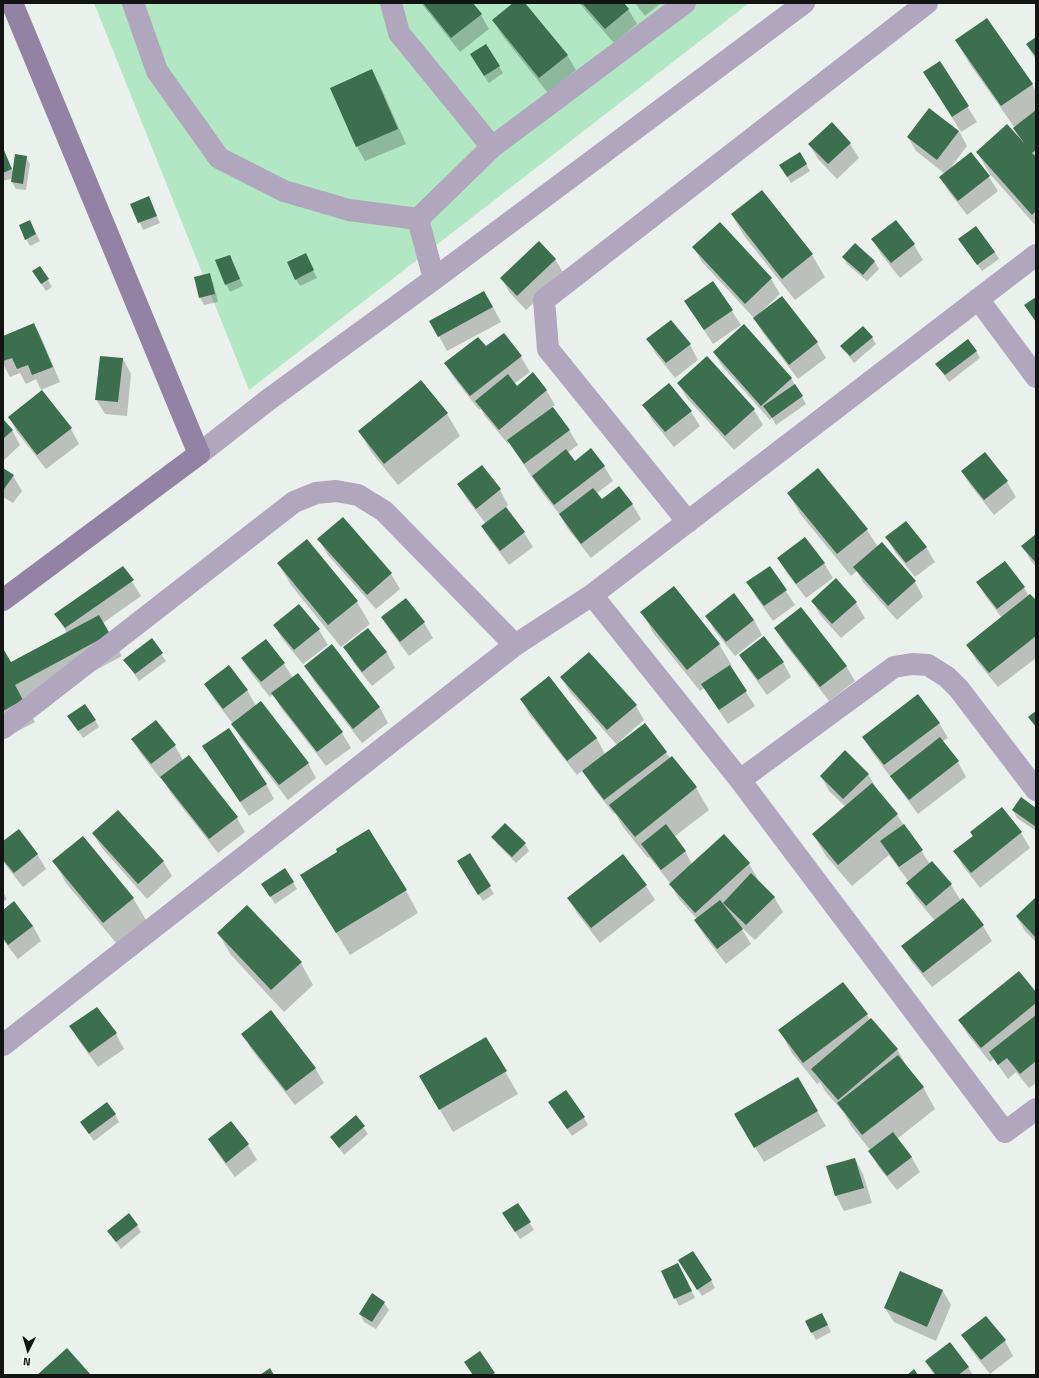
<!DOCTYPE html>
<style>
body{margin:0}
#map{position:relative;width:1039px;height:1378px;overflow:hidden;background:#eaf0ec;font-family:"Titillium Web",sans-serif}
canvas{display:block}
.frame{position:absolute;inset:0;border:4px solid #121413;pointer-events:none}
.north{position:absolute;left:8px;top:1330px;width:40px;height:40px;-webkit-text-stroke:3px #f8fef9;paint-order:stroke;rotate:185deg;font-size:11px;font-weight:700;line-height:16px;text-align:center;color:#121413}
.north::after{content:'';display:block;margin:auto;width:14px;height:18px;background:#121413;clip-path:polygon(50% 0,100% 100%,50% 72%,0 100%)}
</style>
<div id="map">
<canvas width="1039" height="1378"></canvas>
<div class="frame"></div>
<div class="north">N</div>
</div>
<script>
const context = document.querySelector('canvas').getContext('2d');
context.lineJoin = 'round';
function fill(path, color) { context.fillStyle = color; context.fill(path, 'evenodd'); }
const toPath = rows => new Path2D(rows.map(r => 'M' + r).join(''));
function strokePath(path, color, width, dash) { context.strokeStyle = color; context.lineWidth = width; context.lineCap = dash ? 'butt' : 'round'; context.setLineDash(dash || []); context.stroke(path); }
fill(toPath([
 [94,3,749,3,249,390]
]), '#b1e7c2');
fill(toPath([
 [421,3,471,3,481,15,489,29,460,52],
 [515,3,524,3,567,55,576,70,548,93,502,35,493,20],
 [579,3,623,3,628,9,637,24,614,43],
 [635,3,661,3,645,16],
 [1036,38,1036,60,1027,45],
 [956,41,1032,84,1036,92,1036,226,990,174,977,152,1020,140,1014,129,1015,128,969,63],
 [475,62,499,66,503,73,489,83],
 [940,63,977,122,961,132,924,73],
 [372,71,380,85,406,144,365,161,357,147],
 [959,131,967,146,949,170,989,177,998,191,967,215,949,192,940,177,945,174,916,151,908,137],
 [809,144,850,144,859,158,837,179,818,159],
 [3,149,13,172,26,157,30,164,26,190,16,189,12,182,13,178,3,181],
 [806,164,810,171,791,183,784,172],
 [762,191,812,255,825,277,795,300,745,237,732,215],
 [132,204,152,205,160,223,143,230],
 [896,221,914,245,923,260,900,278,881,254,872,239],
 [30,222,40,241,30,246,26,239],
 [720,223,771,279,780,294,762,311,763,312,782,297,817,343,826,358,798,379,763,333,754,318,702,262,694,248],
 [855,244,875,262,879,269,867,281,847,264,843,257],
 [964,246,995,252,999,259,982,271],
 [230,256,243,286,230,292,226,284],
 [555,259,564,274,526,310,510,293,501,278],
 [309,262,317,278,300,286,296,279],
 [33,271,48,280,52,287,46,291],
 [209,275,213,282,218,302,204,305,200,297],
 [713,282,741,325,713,344,685,301],
 [493,307,501,322,447,351,439,336],
 [34,324,42,339,60,382,41,390,36,379,26,384,20,373,10,377,3,364,3,337],
 [504,334,521,357,530,372,514,384,517,387,546,390,555,405,552,407,569,430,578,445,567,453,574,462,604,466,613,481,597,493,602,500,632,504,641,519,591,558,568,529,560,515,541,491,509,442,508,444,485,416,481,409,479,410,454,378,445,363,486,348],
 [872,337,876,344,854,363,841,346],
 [648,339,690,345,698,360,675,378,656,354],
 [976,351,980,358,949,382,936,364],
 [714,353,791,378,806,404,776,425,772,418,770,420,723,367],
 [707,357,754,410,763,425,734,450,687,398,678,383],
 [123,359,131,374,127,416,105,414,96,399],
 [644,405,691,412,700,426,674,447,652,420],
 [447,414,460,436,398,485,372,453,359,431],
 [9,417,71,429,79,444,46,469,17,432],
 [3,421,12,430,20,445,3,461],
 [985,454,1007,482,1016,497,994,515,971,486,962,472],
 [482,466,500,490,508,505,505,508,524,533,533,547,509,565,491,541,482,527,486,524,467,499,458,484],
 [3,469,13,476,22,491,13,503,3,497],
 [818,469,867,530,878,547,881,544,915,582,923,597,897,620,863,582,857,571,851,576,801,515,788,493],
 [343,518,391,574,400,589,376,609,327,554,319,539],
 [1036,535,1036,567,1031,561,1023,547],
 [887,538,926,547,935,562,915,577,895,552],
 [778,558,824,563,833,578,806,598,787,573],
 [278,563,357,602,370,624,341,647,291,585],
 [123,567,141,596,103,623,122,656,27,707,35,722,3,739,3,652,11,663,67,633,56,614],
 [770,567,795,605,773,621,756,597,748,582],
 [836,580,856,603,865,618,841,638,821,616,812,601],
 [978,583,1024,588,1029,596,1036,602,1036,658,998,687,976,660,968,645,1002,618,986,597],
 [406,599,424,623,433,638,409,656,391,632,382,617],
 [299,605,319,630,328,645,303,664,283,640,274,625],
 [642,612,719,644,732,666,730,668,755,706,728,724,704,688,700,691,654,634],
 [706,616,754,620,762,635,735,656,715,631],
 [775,628,846,666,855,681,829,701,784,643],
 [368,629,387,653,395,668,372,686,353,662,345,647],
 [151,640,166,661,139,681,125,660],
 [266,640,284,664,293,678,298,674,342,733,351,748,326,766,281,708,273,694,270,697,251,673,242,658],
 [332,646,380,708,388,723,362,743,314,681,305,666],
 [740,655,783,662,791,677,767,695,749,670],
 [561,677,636,706,644,720,621,740,622,741,645,724,670,758,696,788,709,810,674,837,685,851,692,864,749,864,758,879,756,880,774,897,783,912,755,940,740,926,751,944,726,964,704,935,695,921,697,919,679,899,670,883,649,857,648,858,623,827,615,813,614,814,592,786,583,770,577,775,529,714,521,699,549,678,597,739,605,754,617,745,570,692],
 [205,685,247,690,256,706,308,763,316,778,288,800,241,739,233,724,214,699],
 [95,720,99,727,83,738,73,723],
 [939,723,948,738,942,742,958,762,966,777,918,814,872,752,863,737],
 [133,740,175,746,183,760,237,818,245,832,218,853,170,792,162,777,160,778,141,754],
 [203,746,266,784,274,799,249,816],
 [868,774,877,789,876,790,897,815,930,864,932,862,951,885,961,901,962,900,983,926,992,941,932,987,911,961,903,946,935,921,916,898,907,883,909,882,889,855,852,886,826,856,813,834,846,807,829,791,821,776],
 [1002,808,1021,833,1030,848,980,888,963,866,955,852,973,837,971,833],
 [1036,809,1036,831,1017,818,1013,810],
 [93,834,163,861,172,876,147,899,102,848],
 [493,837,525,844,529,851,516,863,497,844],
 [3,843,37,854,46,869,23,887,3,862],
 [339,852,406,891,418,913,350,955,314,897],
 [470,854,494,894,483,901,462,869],
 [54,861,133,898,146,920,117,944,66,883],
 [293,882,297,889,275,904,267,891],
 [646,886,655,900,600,943,577,913,568,898],
 [3,892,7,899,3,902],
 [1036,899,1036,942,1025,931,1017,917],
 [14,902,33,926,41,941,18,959,3,940,3,911],
 [218,933,301,963,313,985,284,1012,231,955],
 [1036,993,1036,1083,1029,1088,1016,1072,1008,1079,994,1059,990,1062,968,1035,959,1020],
 [97,1008,116,1034,124,1049,98,1067,79,1041,71,1027],
 [867,1014,870,1020,897,1049,908,1069,923,1087,935,1109,897,1139,912,1158,920,1172,897,1190,878,1166,870,1152,871,1151,851,1126,844,1113,825,1091,820,1082,817,1084,792,1053,780,1031],
 [243,1034,315,1068,324,1083,295,1105,251,1049],
 [486,1038,518,1094,453,1132,420,1076],
 [797,1078,826,1126,764,1162,735,1114],
 [554,1110,584,1118,588,1125,572,1136],
 [115,1114,119,1122,94,1141,81,1123],
 [356,1117,368,1134,344,1155,331,1137],
 [230,1123,248,1145,257,1160,235,1177,218,1154,209,1140],
 [855,1159,863,1174,872,1203,844,1211,836,1196,827,1166],
 [518,1205,534,1230,520,1239,508,1221],
 [137,1225,141,1232,121,1249,108,1231],
 [683,1268,711,1280,715,1288,702,1296],
 [682,1271,695,1298,679,1306,662,1272],
 [943,1291,951,1305,936,1341,894,1322,885,1308],
 [384,1303,389,1310,376,1329,364,1322,360,1314],
 [826,1321,831,1332,816,1340,806,1322],
 [963,1335,1005,1341,1013,1356,990,1374,971,1350],
 [926,1362,968,1367,973,1375,934,1375]
]), '#0003');
fill(toPath([
 [423,3,473,3,482,14,451,38],
 [513,3,525,3,568,55,539,78,492,20],
 [582,3,624,3,629,9,605,29],
 [987,18,1033,84,1001,106,955,40],
 [1036,37,1036,57,1026,44],
 [486,44,500,66,484,76,470,54],
 [940,61,969,106,952,117,923,72],
 [372,69,398,129,356,147,330,88],
 [929,108,959,131,937,160,907,137],
 [1036,110,1036,150,1032,153,1036,157,1036,211,1032,215,976,152,1007,124,1025,144,1013,128],
 [832,122,851,143,828,164,808,144],
 [3,148,12,169,3,173],
 [800,152,807,164,787,177,779,165],
 [971,152,990,176,958,201,939,177],
 [15,154,27,156,23,184,11,182],
 [762,190,813,254,782,279,731,214],
 [149,196,157,216,138,223,130,204],
 [30,220,36,234,25,240,19,225],
 [896,220,915,244,891,263,871,239],
 [720,222,772,278,745,304,692,247],
 [976,226,995,252,977,265,958,239],
 [539,241,556,259,517,296,500,278],
 [855,243,875,261,863,275,842,257],
 [306,253,314,270,295,280,287,262],
 [230,255,240,279,225,285,215,260],
 [40,266,49,279,41,284,32,271],
 [210,273,215,294,199,298,194,277],
 [713,281,733,310,704,330,684,301],
 [484,291,493,307,438,337,429,321],
 [782,296,818,342,789,365,753,318],
 [1036,297,1036,322,1024,305],
 [671,320,691,344,666,363,646,339],
 [34,323,53,367,32,375,28,365,17,369,12,358,3,361,3,336],
 [744,324,792,378,761,406,713,352],
 [863,326,873,337,850,356,840,346],
 [504,333,522,356,470,396,444,363,478,337,486,346],
 [968,339,977,351,945,375,935,364],
 [100,356,123,358,118,402,95,400],
 [707,356,755,409,725,436,677,383],
 [533,372,547,390,499,430,475,401,508,374,517,386],
 [421,380,448,413,384,464,358,431],
 [669,383,692,411,665,432,642,405],
 [795,384,803,396,772,418,763,406],
 [42,390,72,428,37,455,8,417],
 [553,407,570,430,524,464,507,440],
 [3,419,13,430,3,439],
 [591,448,605,466,554,505,532,476,566,449,575,461],
 [985,452,1008,481,984,500,961,471],
 [482,465,501,489,476,509,457,484],
 [3,468,14,475,4,489,3,488],
 [818,468,868,529,837,554,787,493],
 [619,486,633,504,581,544,559,514,593,488,602,499],
 [506,507,525,532,500,551,481,526],
 [343,517,392,573,367,595,317,539],
 [906,521,927,547,906,563,885,537],
 [1036,534,1036,563,1021,546],
 [805,537,825,563,796,584,777,558],
 [307,539,358,601,328,625,277,563],
 [882,542,916,581,888,606,853,567],
 [1005,561,1025,587,997,609,976,582],
 [123,566,134,580,65,628,54,614],
 [770,566,787,590,764,606,746,582],
 [836,578,857,602,832,624,811,601],
 [674,586,720,644,687,670,640,612],
 [734,593,754,620,726,642,705,616],
 [1030,594,1036,600,1036,636,989,673,966,645],
 [406,598,425,622,400,642,381,617],
 [299,604,320,629,294,650,273,625],
 [801,607,847,666,820,687,774,628],
 [99,615,110,634,15,685,23,700,3,711,3,651,4,650,11,662],
 [368,628,387,652,362,672,343,647],
 [764,636,784,662,758,680,739,655],
 [152,638,163,653,135,674,123,660],
 [266,639,285,663,261,682,241,658],
 [332,644,380,707,353,729,304,666],
 [589,652,637,705,607,730,560,677],
 [229,665,248,690,223,709,204,684],
 [730,665,747,691,719,710,701,684],
 [298,673,343,732,317,752,271,693],
 [549,676,597,738,567,761,520,699],
 [918,694,940,723,884,765,862,737],
 [261,701,309,763,279,785,231,724],
 [85,704,96,720,78,731,67,716],
 [1036,711,1036,727,1028,717],
 [156,720,176,745,151,764,131,739],
 [645,723,667,752,604,800,582,771],
 [229,728,267,784,240,802,202,746],
 [940,737,959,761,909,800,890,776],
 [845,750,869,774,843,799,820,776],
 [189,755,238,817,209,839,160,777],
 [672,756,697,787,635,837,609,805],
 [872,783,898,814,838,865,812,834],
 [1021,797,1036,808,1036,827,1012,810],
 [1002,807,1022,832,971,873,953,851,973,836,970,832],
 [118,810,164,861,138,884,92,833],
 [505,823,526,843,512,857,491,837],
 [666,824,686,851,661,870,641,844],
 [904,824,923,850,899,867,880,841],
 [19,829,38,854,14,873,3,860,3,841],
 [369,829,407,890,336,933,300,875,337,852,336,849],
 [724,834,750,863,695,913,669,884],
 [83,836,134,898,103,923,52,861],
 [470,853,491,886,478,895,457,861],
 [623,854,647,885,591,928,567,898],
 [932,861,952,884,926,906,906,883],
 [285,868,294,882,270,897,261,884],
 [751,873,775,897,746,925,723,903],
 [1036,897,1036,938,1016,916],
 [963,898,984,925,923,973,901,946],
 [720,900,743,929,717,949,694,920],
 [14,901,33,926,8,945,3,938,3,910],
 [247,905,302,962,271,990,217,933],
 [1019,971,1036,992,1036,1003,981,1048,958,1020],
 [843,982,868,1014,803,1063,778,1030],
 [97,1007,117,1033,89,1053,69,1026],
 [271,1010,316,1068,286,1091,241,1034],
 [1036,1015,1036,1061,1020,1074,1007,1058,998,1065,989,1052],
 [871,1018,898,1049,838,1100,811,1069],
 [486,1037,507,1071,439,1110,419,1076],
 [898,1055,924,1087,862,1135,837,1103],
 [798,1077,818,1111,754,1148,734,1114],
 [566,1090,585,1117,567,1129,548,1102],
 [107,1102,116,1114,89,1134,80,1122],
 [356,1115,365,1126,339,1148,330,1137],
 [231,1121,249,1144,226,1163,208,1139],
 [893,1132,912,1157,887,1176,868,1151],
 [855,1158,864,1188,835,1196,826,1166],
 [518,1203,531,1222,515,1232,502,1213],
 [129,1213,138,1225,116,1242,107,1231],
 [693,1251,712,1280,697,1290,678,1260],
 [678,1263,692,1291,674,1299,661,1271],
 [900,1271,943,1290,927,1327,884,1308],
 [372,1293,385,1302,372,1322,359,1314],
 [822,1313,828,1325,811,1333,805,1321],
 [986,1316,1006,1340,981,1360,961,1335],
 [950,1342,969,1367,958,1375,936,1375,925,1361],
 [67,1348,91,1375,37,1375],
 [480,1351,495,1373,492,1375,473,1375,464,1362],
 [270,1368,274,1375,260,1375],
 [914,1369,918,1375,907,1375]
]), '#3b6f4e');
strokePath(toPath([
 [133,3,157,71,219,158,284,191,349,210,418,219],
 [391,3,399,33,492,147],
 [418,219,492,147,685,3],
 [418,219,434,279],
 [978,299,1036,377],
 [199,454,268,400,434,279,804,3],
 [688,522,548,349,544,300,927,3],
 [592,595,740,780,1005,1132,1036,1109],
 [3,728,294,502,316,493,336,491,358,495,384,511,515,645],
 [740,780,894,667,912,664,928,665,947,677,959,689,1036,790],
 [3,1045,515,645,592,595,1036,255]
]), '#b0a6bd', 22);
strokePath(toPath([
 [3,600,199,454,12,3]
]), '#9282a4', 22);
</script>
